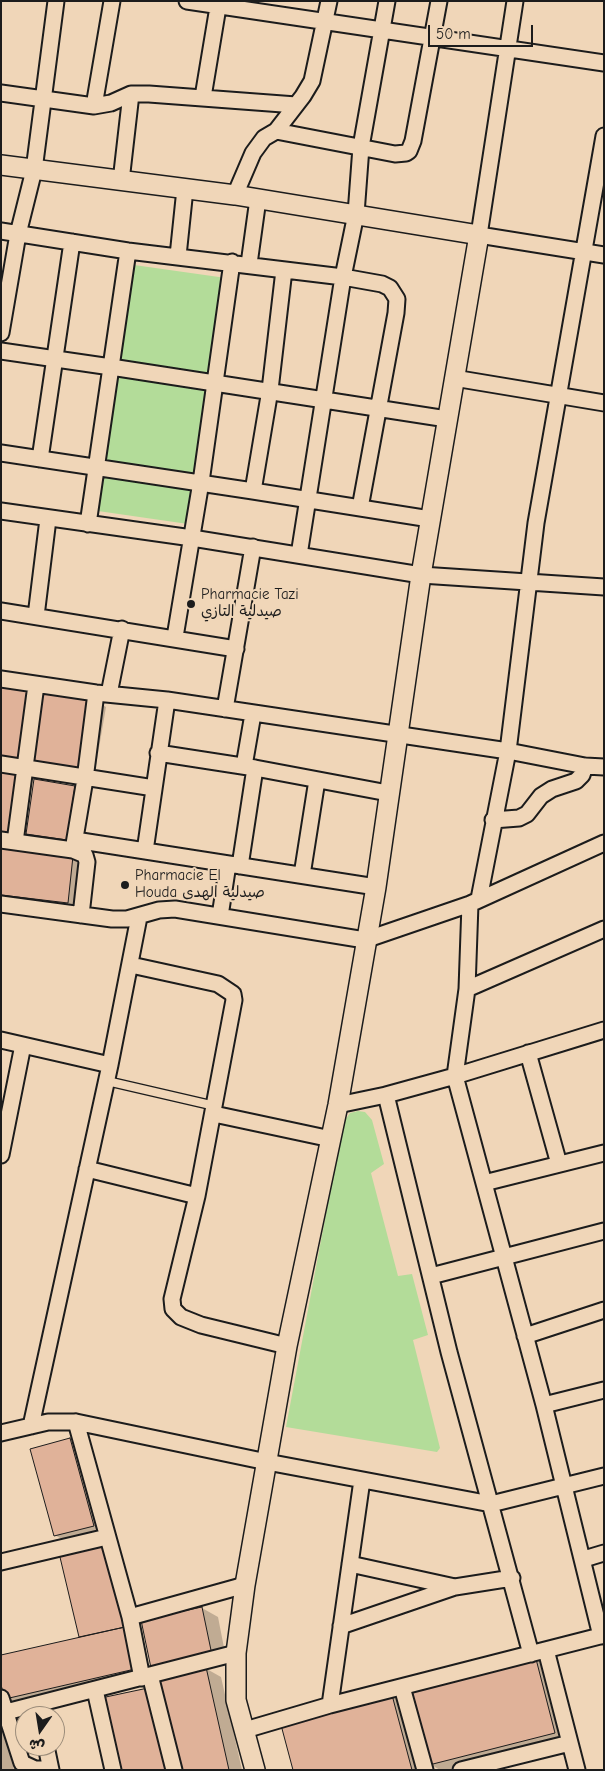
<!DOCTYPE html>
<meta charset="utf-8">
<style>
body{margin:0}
#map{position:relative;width:605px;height:1771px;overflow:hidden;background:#f0d6b8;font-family:"Comic Neue","Playpen Sans Arabic",sans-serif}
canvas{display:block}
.frame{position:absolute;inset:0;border:2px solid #1c1c1c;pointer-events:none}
.north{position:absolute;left:15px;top:1706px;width:50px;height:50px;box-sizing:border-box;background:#f0d6b8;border:1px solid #9b8c7a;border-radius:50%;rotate:193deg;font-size:14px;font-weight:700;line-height:20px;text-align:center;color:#1c1c1c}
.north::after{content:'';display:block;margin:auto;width:18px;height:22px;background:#1c1c1c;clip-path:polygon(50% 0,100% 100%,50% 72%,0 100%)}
.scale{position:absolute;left:428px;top:25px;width:105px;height:22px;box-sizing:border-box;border:2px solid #1c1c1c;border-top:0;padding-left:6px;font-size:15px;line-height:18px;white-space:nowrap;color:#1c1c1c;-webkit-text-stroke:4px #f0d6b8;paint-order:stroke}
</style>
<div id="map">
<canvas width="605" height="1771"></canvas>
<div class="frame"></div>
<div class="north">ش</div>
<div class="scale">50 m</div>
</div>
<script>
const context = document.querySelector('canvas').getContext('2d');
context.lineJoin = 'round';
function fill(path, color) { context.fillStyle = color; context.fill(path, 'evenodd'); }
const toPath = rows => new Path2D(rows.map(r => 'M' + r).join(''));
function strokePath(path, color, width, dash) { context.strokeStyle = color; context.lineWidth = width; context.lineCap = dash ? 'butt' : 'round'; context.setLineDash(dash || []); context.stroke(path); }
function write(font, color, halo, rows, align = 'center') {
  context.font = font + ' "Comic Neue","Playpen Sans Arabic",sans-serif'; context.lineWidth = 4; context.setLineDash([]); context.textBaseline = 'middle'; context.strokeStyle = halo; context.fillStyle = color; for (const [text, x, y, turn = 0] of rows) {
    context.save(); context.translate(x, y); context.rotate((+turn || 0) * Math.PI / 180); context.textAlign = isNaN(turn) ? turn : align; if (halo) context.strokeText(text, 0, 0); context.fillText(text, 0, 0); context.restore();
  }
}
fill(toPath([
 [127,264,226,278,188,524,91,510],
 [358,1111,365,1112,372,1120,384,1164,371,1173,398,1276,412,1274,428,1335,413,1340,440,1448,437,1452,286,1427,343,1123,350,1113]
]), '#b3dc99');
fill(toPath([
 [91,698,106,707,94,777,1,765],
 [35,781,75,787,87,794,78,846,39,840,27,833],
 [1,850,73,858,88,867,84,911,1,902],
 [70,1440,86,1449,109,1534,70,1544,55,1535],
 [106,1544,121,1553,151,1678,22,1707,6,1698,80,1638,60,1554],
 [202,1608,218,1617,227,1663,205,1668,221,1677,242,1770,119,1770,148,1689],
 [535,1656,551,1665,571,1741,460,1770,440,1770,430,1764],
 [392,1697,408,1706,425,1770,294,1770],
 [1,1722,14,1770,1,1770]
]), '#0003');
const building = toPath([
 [1,686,32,691,20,762,1,759,1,686],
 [43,689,91,697,79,769,31,761,43,689],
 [1,772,18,774,11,835,1,834,1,772],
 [34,779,75,786,67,840,26,834,34,779],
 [1,848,73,856,68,903,1,895,1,848],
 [70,1438,94,1526,54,1536,30,1449,70,1438],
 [106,1542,125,1627,79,1637,59,1553,106,1542],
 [202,1607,212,1655,151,1668,141,1620,202,1607],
 [125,1627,135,1669,5,1699,1,1685,1,1655,125,1627],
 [535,1655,555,1733,429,1765,409,1687,535,1655],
 [206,1667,229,1770,178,1770,158,1678,206,1667],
 [148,1688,167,1770,118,1770,101,1698,148,1688],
 [392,1695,412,1770,293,1770,281,1725,392,1695]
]);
fill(building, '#e0b299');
strokePath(building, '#1c1c1c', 1);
const service = toPath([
 [107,1081,215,1106]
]);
const minor = toPath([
 [187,1,604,63],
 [515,1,479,235,604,255],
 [1,93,94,106,111,103,131,94,149,94,296,105],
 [203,97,219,1],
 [94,106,112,1],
 [276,131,303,96,312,81,329,1],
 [121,181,131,94],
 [235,195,253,153,264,138,276,131,395,154,406,153,409,151,413,141,439,1],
 [1,231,128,251,343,277,382,284,390,288,397,299,396,313,360,508],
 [128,251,111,367,447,419],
 [178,256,185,189],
 [249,264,258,199],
 [284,270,270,390,253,491,430,519],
 [1,333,18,234,34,170,56,1],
 [1,351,111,367,88,524],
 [454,378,604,403],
 [1,453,253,491],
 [40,459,72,242],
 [1,511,192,538,421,575,604,587],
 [299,555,343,277,356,214,361,147,387,1],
 [1,611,236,649],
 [36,616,48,519],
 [175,637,201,482,232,262],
 [1,679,96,693,167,700,508,751,585,766,604,767],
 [109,694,122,629],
 [225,709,253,547],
 [158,753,255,768,388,793],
 [1,764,154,788],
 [244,766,253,714],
 [493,820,519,818,527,814,541,796,552,789,576,781,582,775,585,766],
 [1,840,73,850],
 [75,840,376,887],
 [15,842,36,685],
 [145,851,167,700],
 [240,866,255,768],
 [302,875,317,780],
 [479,899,508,751,536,523,604,136],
 [1,904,112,919,127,919,159,910,175,909,365,940,470,904,604,843],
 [81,915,87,862,85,855,73,850,85,779,96,693],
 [220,916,228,864],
 [131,965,218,984,233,994,234,1000,197,1196,172,1299,173,1309,181,1317,201,1325,287,1346],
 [467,989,470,904],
 [1,1040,110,1065],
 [528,1053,559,1164],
 [386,1095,455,1076,604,1030],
 [338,1105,386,1095,449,1352,531,1654],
 [214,1114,331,1139],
 [1,1155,23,1045],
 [87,1169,197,1196],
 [484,1183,604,1153],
 [431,1276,604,1231],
 [525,1336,604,1310],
 [544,1405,604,1390],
 [76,1422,130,1617,142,1678],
 [31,1426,110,1065,139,917],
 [1,1433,48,1422,76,1422,267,1462,491,1504,604,1476],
 [584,1559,604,1553],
 [1,1562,107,1537],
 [350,1564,455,1587],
 [130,1617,245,1585],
 [341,1626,455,1587,512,1578],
 [601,1636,544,1405,455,1076,467,989,604,929],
 [546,1650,577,1770],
 [150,1675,174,1770],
 [402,1687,425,1770],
 [95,1690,113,1770],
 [1,1698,22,1763,35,1769,51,1769],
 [330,1705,362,1480],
 [6,1712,236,1653],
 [245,1730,330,1705,604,1635],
 [46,1746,51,1770],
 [461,1770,570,1743]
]);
const tertiary = toPath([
 [1,165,235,195,479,235,421,575,376,887,338,1105,287,1346,245,1585,236,1653,236,1700,255,1770]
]);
strokePath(service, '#1c1c1c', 11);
strokePath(minor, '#1c1c1c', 19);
strokePath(tertiary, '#1c1c1c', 22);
strokePath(service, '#f0d6b8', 8);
strokePath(minor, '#f0d6b8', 15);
strokePath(tertiary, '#f0d6b8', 19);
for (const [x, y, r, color] of [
 [191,604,5,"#1c1c1c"],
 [125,885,5,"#1c1c1c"]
]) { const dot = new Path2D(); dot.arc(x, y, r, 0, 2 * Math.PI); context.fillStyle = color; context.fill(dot); strokePath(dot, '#f0d6b8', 2); }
write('15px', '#1c1c1c', '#f0d6b8', [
 ["Pharmacie Tazi",201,595],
 ["صيدلية التازي",201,612],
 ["Pharmacie El",135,876],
 ["Houda صيدلية الهدى",135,893]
], 'left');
</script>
